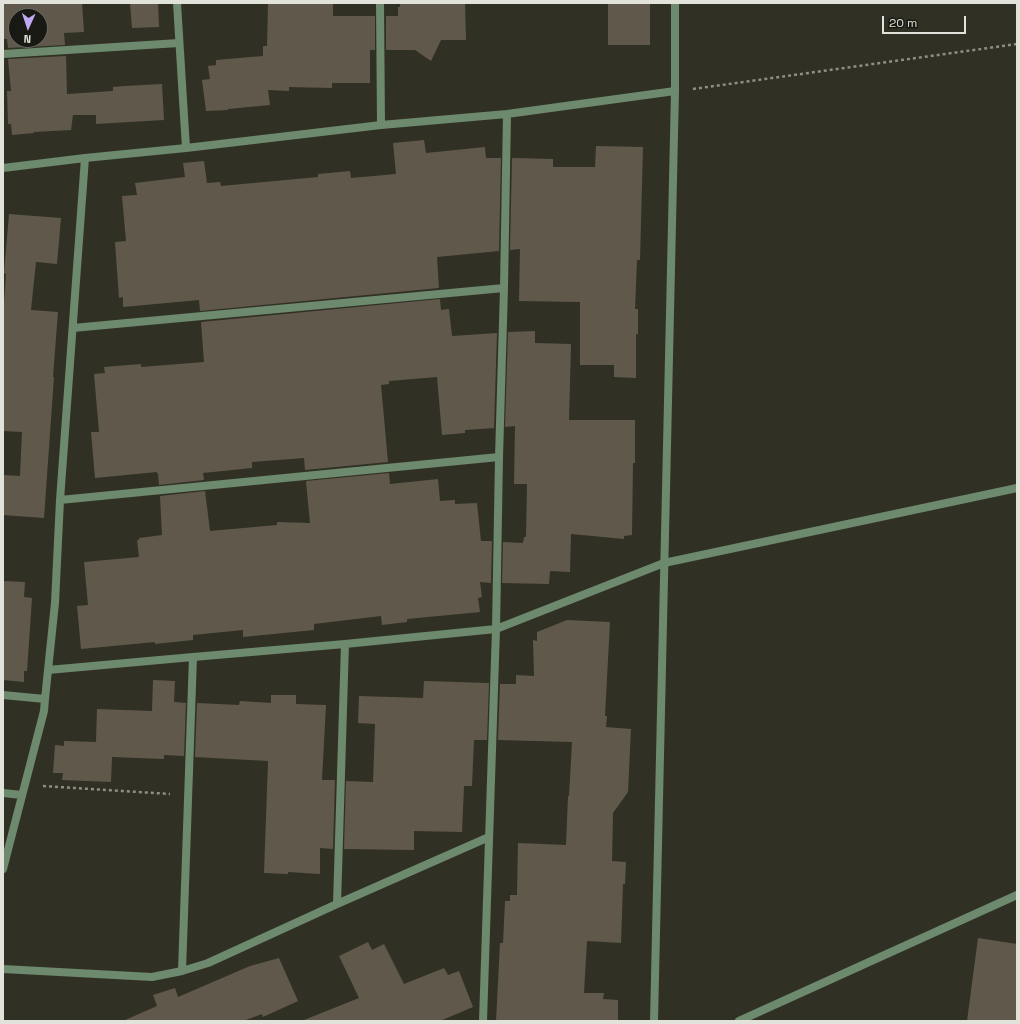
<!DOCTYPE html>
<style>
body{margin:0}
#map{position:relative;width:1020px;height:1024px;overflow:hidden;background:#303124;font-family:"Space Grotesk",sans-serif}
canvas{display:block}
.frame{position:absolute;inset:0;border:4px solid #e1e2d9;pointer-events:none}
.north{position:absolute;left:8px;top:8px;width:40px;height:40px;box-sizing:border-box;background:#181913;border:1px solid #686962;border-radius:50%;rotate:183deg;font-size:11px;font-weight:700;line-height:16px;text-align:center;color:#e1e2d9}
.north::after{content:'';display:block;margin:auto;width:14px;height:18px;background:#bfa8f4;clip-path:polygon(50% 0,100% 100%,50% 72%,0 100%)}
.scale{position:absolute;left:882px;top:16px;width:84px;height:18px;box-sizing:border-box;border:2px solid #e1e2d9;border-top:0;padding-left:5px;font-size:12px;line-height:14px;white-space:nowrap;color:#e1e2d9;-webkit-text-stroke:3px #181913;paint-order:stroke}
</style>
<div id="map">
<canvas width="1020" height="1024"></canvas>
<div class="frame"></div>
<div class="north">N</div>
<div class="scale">20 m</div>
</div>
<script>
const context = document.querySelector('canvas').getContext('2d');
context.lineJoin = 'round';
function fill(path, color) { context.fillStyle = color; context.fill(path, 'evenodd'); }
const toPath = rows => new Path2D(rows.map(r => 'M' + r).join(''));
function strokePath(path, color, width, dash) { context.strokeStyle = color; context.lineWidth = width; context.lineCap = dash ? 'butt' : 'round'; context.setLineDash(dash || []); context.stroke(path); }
fill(toPath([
 [3,3,82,3,84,32,64,33,65,45,8,48,7,39,3,39],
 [16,16,40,16,40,40,16,40],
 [130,3,158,3,159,27,132,28],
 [268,3,333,3,333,16,375,16,375,50,370,50,370,83,332,83,332,88,289,87,289,91,268,90,270,105,228,109,228,110,206,111,202,80,210,79,208,66,216,65,216,60,263,56,263,46,267,46],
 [400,3,465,3,466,40,441,40,431,61,415,50,386,50,386,16,398,16,398,7,400,7],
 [608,3,650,3,650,45,608,45],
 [66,56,67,94,113,91,113,87,125,86,162,84,164,120,96,124,96,115,73,115,71,130,34,132,34,133,12,135,11,124,8,124,7,91,11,91,8,59],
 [424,140,426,153,485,147,486,158,501,158,499,251,437,257,439,288,200,311,199,300,123,307,123,297,119,298,115,242,126,241,122,196,137,195,135,183,185,177,183,163,204,161,207,183,220,182,221,186,318,177,318,174,350,171,351,178,396,174,393,143],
 [596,146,643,147,640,260,637,260,635,309,638,309,638,334,636,334,636,378,614,377,614,365,580,365,580,302,519,301,520,249,510,250,512,158,553,159,553,167,595,167],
 [9,214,61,218,57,264,36,262,31,310,58,312,53,377,54,377,44,518,3,515,3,475,20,476,22,432,3,431,3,316,6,274,4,273],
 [440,299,441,310,449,309,452,336,497,333,494,428,465,430,465,433,442,435,437,377,389,381,389,384,381,385,388,462,305,470,304,458,252,462,252,468,203,473,204,480,159,485,158,473,157,474,157,472,95,478,91,432,99,432,94,374,105,373,104,367,141,364,141,367,204,362,201,322],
 [535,331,535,343,571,344,569,420,635,420,635,463,633,463,632,535,624,536,624,539,571,534,570,572,550,571,549,584,502,583,503,542,523,543,524,537,526,537,527,484,514,484,515,426,505,427,508,332],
 [389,473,390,484,438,479,440,501,455,500,455,504,477,503,481,541,492,541,491,583,480,582,482,597,478,598,480,612,407,619,407,622,382,625,381,616,314,624,314,630,243,637,243,630,193,635,193,640,155,644,155,642,81,649,77,606,88,605,84,562,139,557,137,540,139,540,139,538,162,535,160,496,205,491,210,531,277,525,277,522,310,523,306,481],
 [3,581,25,582,24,597,32,598,27,671,24,671,24,682,3,680],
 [567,620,610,622,605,716,607,716,606,727,631,729,628,792,613,813,612,861,626,862,625,884,623,884,621,943,587,941,584,993,604,993,603,999,618,1000,618,1021,496,1021,500,943,503,943,505,901,510,901,510,895,517,895,518,843,566,845,568,796,569,796,572,742,498,740,500,684,516,684,516,675,534,676,533,640,537,641,537,632],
 [153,680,175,681,174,702,186,703,184,756,164,755,164,759,112,757,111,782,62,780,63,773,53,773,55,745,64,746,64,741,96,742,97,709,152,711],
 [424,681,489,683,487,740,474,740,472,786,464,786,462,832,414,831,414,850,344,849,346,781,373,782,375,724,358,723,359,696,423,698],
 [271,695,296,695,296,704,326,705,322,780,335,780,333,849,320,848,320,874,288,872,288,874,264,873,268,761,195,757,197,703,239,705,240,701,271,703],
 [978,938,1017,944,1017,1021,967,1021],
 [368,942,372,950,384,944,404,984,444,968,448,975,459,971,473,1007,440,1021,304,1021,304,1020,359,998,339,956],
 [279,958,298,1001,263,1017,262,1014,243,1021,123,1021,157,1006,153,995,175,988,178,997,250,966]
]), '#61584c');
strokePath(toPath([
 [693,89,1017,44],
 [43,786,170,794]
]), '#8e8f84', 2.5, [3, 3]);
strokePath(toPath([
 [177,3,186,148],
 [380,3,381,125],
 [3,54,179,43],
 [3,168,85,158,186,148,381,125,507,114,675,91],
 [73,328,504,288],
 [60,500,499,457],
 [48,670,193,657,345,644,496,629,664,563,1017,488],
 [3,695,45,699],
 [3,793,22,795],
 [3,869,44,711,45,699,55,603,60,500,85,158],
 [337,904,345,644],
 [3,969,152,977,182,971,208,963,337,904,489,837],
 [182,971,193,657],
 [483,1021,496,629,499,457,504,288,507,114],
 [739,1021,1017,895]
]), '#6d896e', 8);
strokePath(toPath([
 [654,1021,675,91,675,3]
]), '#6d896e', 8);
</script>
